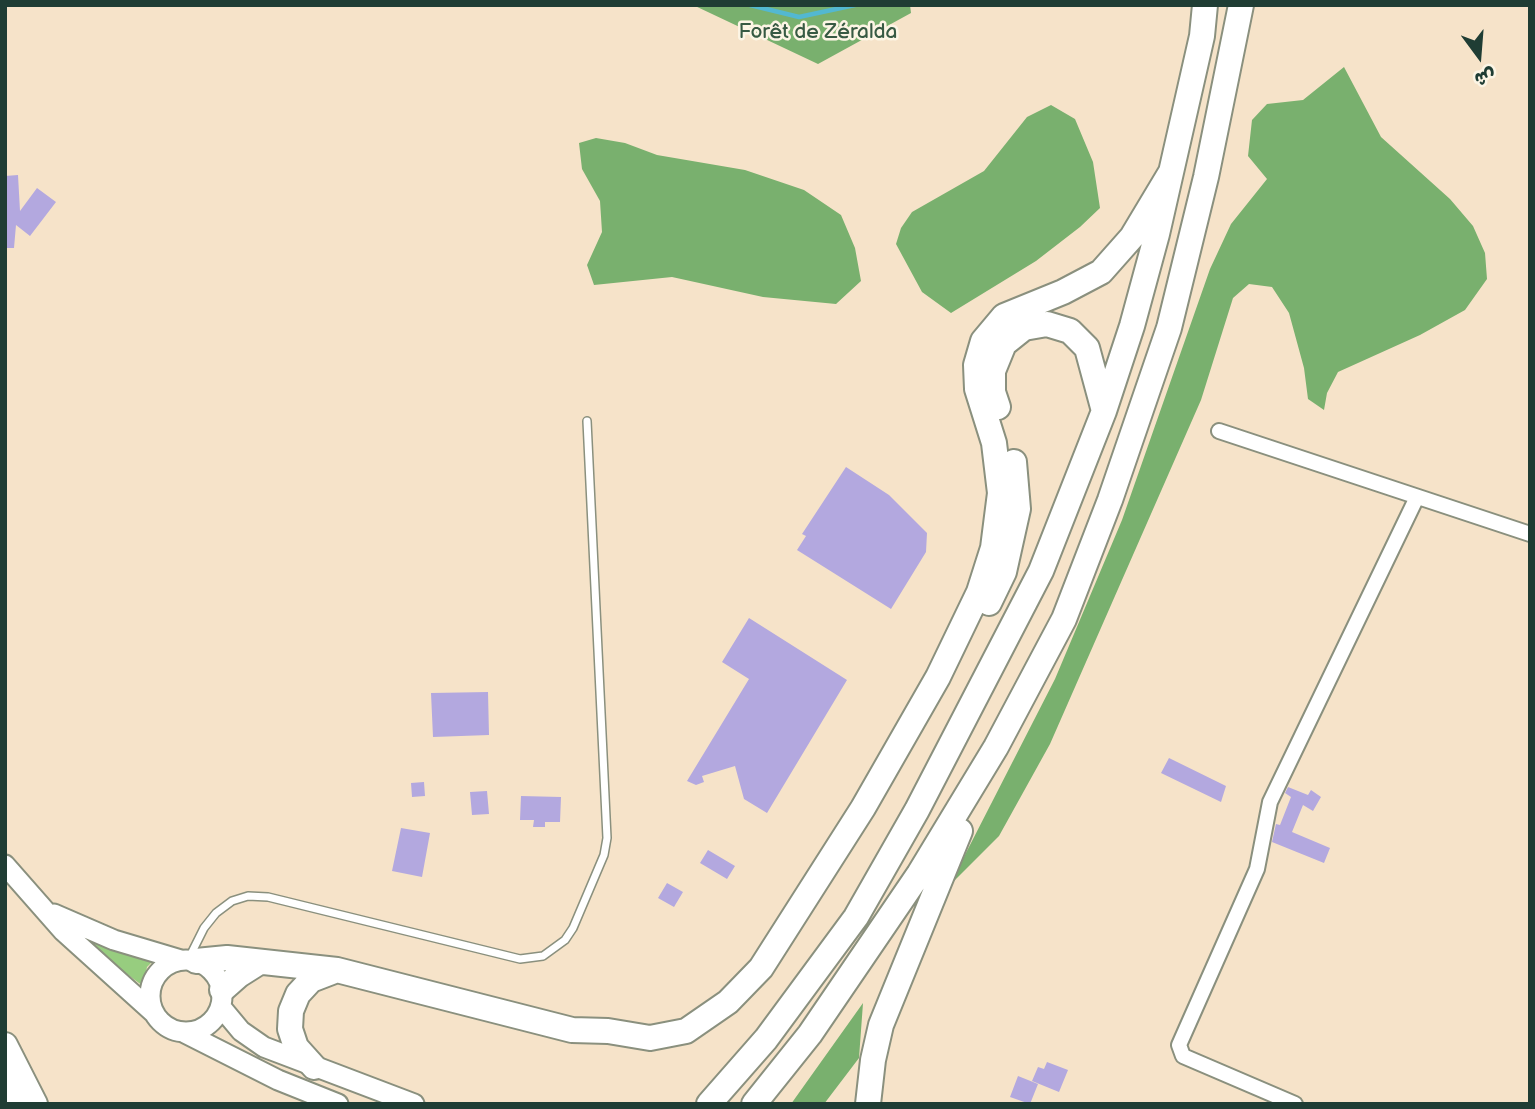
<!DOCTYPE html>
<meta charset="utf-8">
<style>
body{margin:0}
#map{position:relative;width:1535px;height:1109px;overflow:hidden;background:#f6e3c9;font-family:"Balsamiq Sans","Playpen Sans Arabic",sans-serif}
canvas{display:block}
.frame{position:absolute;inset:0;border:7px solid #1f3d34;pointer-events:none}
.north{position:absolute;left:1444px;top:21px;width:70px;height:70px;-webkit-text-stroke:5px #fcf5e5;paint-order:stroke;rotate:164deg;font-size:19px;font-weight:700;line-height:28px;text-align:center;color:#1f3d34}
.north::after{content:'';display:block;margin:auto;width:24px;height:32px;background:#1f3d34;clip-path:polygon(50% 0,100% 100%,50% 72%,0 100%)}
</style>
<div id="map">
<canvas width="1535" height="1109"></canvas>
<div class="frame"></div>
<div class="north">ش</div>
</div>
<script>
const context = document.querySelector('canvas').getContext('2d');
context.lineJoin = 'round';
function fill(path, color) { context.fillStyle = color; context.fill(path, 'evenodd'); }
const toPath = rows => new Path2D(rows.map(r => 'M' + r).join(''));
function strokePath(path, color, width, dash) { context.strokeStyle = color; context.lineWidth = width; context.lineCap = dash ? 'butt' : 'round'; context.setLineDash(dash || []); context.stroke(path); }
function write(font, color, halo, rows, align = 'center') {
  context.font = font + ' "Balsamiq Sans",sans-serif'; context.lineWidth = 5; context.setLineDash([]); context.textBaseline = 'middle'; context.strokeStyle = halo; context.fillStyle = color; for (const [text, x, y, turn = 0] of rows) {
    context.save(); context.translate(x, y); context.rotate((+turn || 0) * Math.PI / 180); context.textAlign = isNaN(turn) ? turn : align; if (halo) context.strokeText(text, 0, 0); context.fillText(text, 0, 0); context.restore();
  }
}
fill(toPath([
 [76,931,116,951,155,959,147,967,143,986,104,957]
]), '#97cd7f');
fill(toPath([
 [693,5,910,5,911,13,818,64],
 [1344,67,1381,137,1450,199,1473,226,1485,253,1487,279,1465,310,1420,335,1338,372,1327,393,1324,410,1308,399,1304,368,1289,313,1272,287,1249,284,1233,298,1201,400,1050,744,999,836,949,886,1055,679,1122,520,1210,269,1231,224,1267,179,1248,156,1252,120,1267,104,1303,100],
 [1051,105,1075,119,1093,162,1100,208,1080,227,1036,261,951,313,922,292,896,244,901,228,912,212,984,171,1027,117],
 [596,138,625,143,657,155,745,170,804,190,841,215,855,248,861,281,836,304,763,297,672,277,594,285,587,265,602,232,600,201,582,169,579,143],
 [863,1003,859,1058,824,1104,791,1104]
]), '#79b06e');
strokePath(toPath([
 [750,5,799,17,855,5]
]), '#53b8d1', 4.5);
fill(toPath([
 [18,175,20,211,37,188,56,202,30,236,16,225,14,248,5,248,5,176],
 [846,467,889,495,927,533,926,552,891,609,797,550,806,536,802,534],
 [749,618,847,680,767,813,744,799,735,766,702,776,704,782,696,785,687,781,749,679,722,662],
 [488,692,489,735,433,737,431,693],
 [1169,758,1226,786,1221,802,1161,773],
 [424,782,425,796,412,797,411,783],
 [1288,787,1308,795,1311,790,1321,797,1313,811,1303,805,1292,832,1330,848,1324,863,1272,842,1276,824,1280,825,1291,797,1285,793],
 [487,791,489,814,472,815,470,792],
 [521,796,561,797,560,822,545,822,545,827,533,827,534,820,520,820],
 [401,828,430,833,422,877,392,871],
 [708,850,735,866,727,879,700,863],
 [667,883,683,892,674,907,658,898],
 [1047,1062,1068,1070,1059,1092,1032,1081,1038,1067,1044,1069],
 [1018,1076,1038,1084,1030,1104,1010,1097]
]), '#b3a8df');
const lane = toPath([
 [190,956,204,928,216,913,232,901,248,896,268,897,520,959,543,956,565,940,573,928,604,855,607,838,587,421]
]);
const street = toPath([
 [1219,431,1530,534],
 [1295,1104,1183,1056,1179,1045,1257,869,1270,802,1417,497]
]);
const secondary = toPath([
 [5,865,63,931,155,1014],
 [54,914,114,940,181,960],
 '150 996a36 36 0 1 1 72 0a36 36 0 1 1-72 0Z',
 [221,1007,241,1031,264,1047,414,1104],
 [183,1032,278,1080,338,1104]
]);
const highway = toPath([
 [998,407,993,392,993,371,1004,344,1024,328,1047,324,1070,331,1087,348,1104,411],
 [989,603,1004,572,1018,509,1014,462],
 [196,961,227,958,337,970,572,1030,608,1031,650,1038,686,1031,728,1002,761,968,863,808,938,677,979,592,993,548,1000,493,994,443,977,389,976,365,983,341,1004,316,1063,292,1101,272,1132,237,1171,172],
 [222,990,239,975,258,963],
 [5,1045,35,1104],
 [314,1067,296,1047,290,1029,291,1011,298,994,311,980,337,970],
 [5,1080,15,1104],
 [709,1104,766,1039,856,917,917,810,1041,571,1104,411,1132,326,1157,234,1202,36,1205,5],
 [754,1104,810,1034,919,874,996,747,1064,619,1110,500,1169,328,1206,177,1241,5],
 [868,1104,873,1060,881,1025,960,831]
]);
strokePath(lane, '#8a907e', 10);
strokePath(street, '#8a907e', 18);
strokePath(secondary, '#8a907e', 23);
strokePath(highway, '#8a907e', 28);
strokePath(lane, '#fff', 7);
strokePath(street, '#fff', 14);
strokePath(secondary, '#fff', 19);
strokePath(highway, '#fff', 24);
write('21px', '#375a43', '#fcf5e5', [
 ["Forêt de Zéralda",818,33]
]);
</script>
